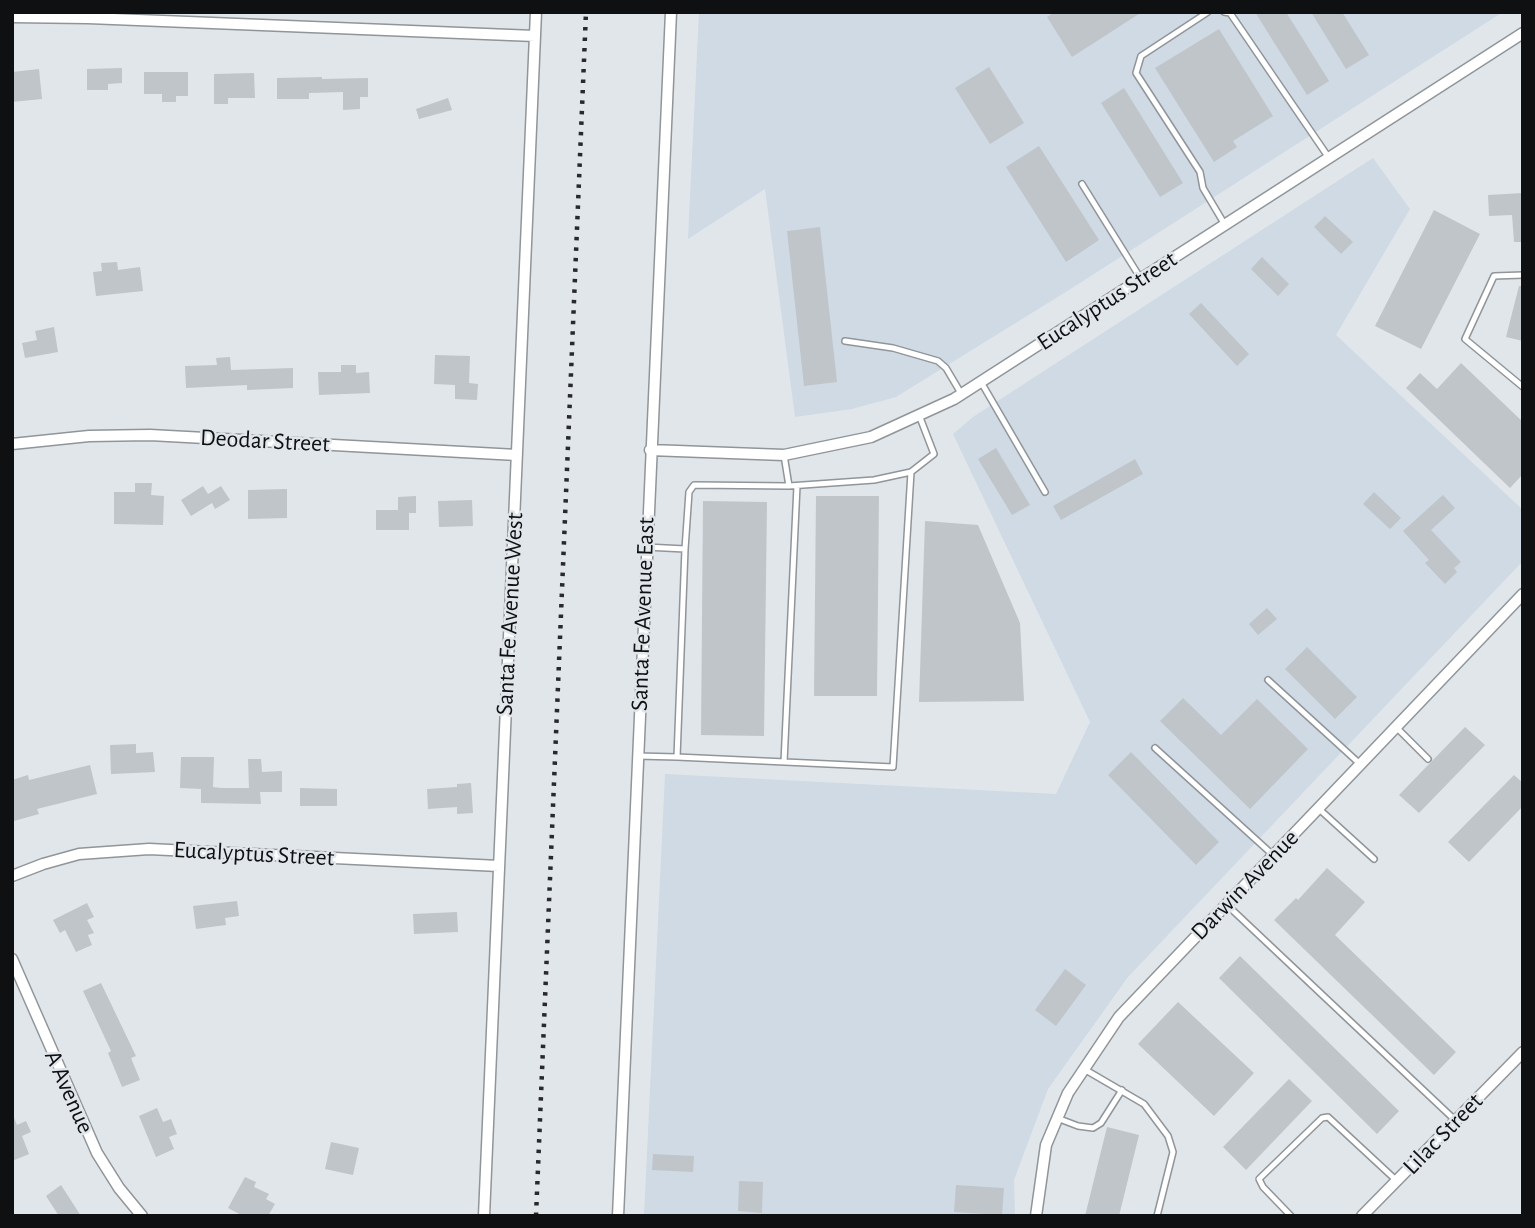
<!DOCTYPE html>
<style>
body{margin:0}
#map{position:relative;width:1535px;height:1228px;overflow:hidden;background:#e1e6eb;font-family:"Alegreya Sans",sans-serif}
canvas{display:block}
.frame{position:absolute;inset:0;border:14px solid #0e1012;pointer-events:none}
</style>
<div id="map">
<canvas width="1535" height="1228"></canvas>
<div class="frame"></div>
</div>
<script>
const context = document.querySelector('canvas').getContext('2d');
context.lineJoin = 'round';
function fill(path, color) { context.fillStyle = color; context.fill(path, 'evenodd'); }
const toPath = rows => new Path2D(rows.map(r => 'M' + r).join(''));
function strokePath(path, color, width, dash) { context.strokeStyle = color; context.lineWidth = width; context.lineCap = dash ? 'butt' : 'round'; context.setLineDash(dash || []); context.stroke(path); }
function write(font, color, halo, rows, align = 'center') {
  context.font = font + ' "Alegreya Sans",sans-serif'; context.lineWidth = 5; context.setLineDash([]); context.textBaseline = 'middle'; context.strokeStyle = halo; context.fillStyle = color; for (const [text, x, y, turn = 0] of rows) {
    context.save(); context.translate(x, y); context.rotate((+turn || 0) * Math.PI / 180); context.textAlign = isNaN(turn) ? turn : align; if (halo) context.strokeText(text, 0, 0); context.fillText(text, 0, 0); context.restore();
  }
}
fill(toPath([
 [699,12,1503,12,1069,290,896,397,852,409,795,417,765,189,688,239],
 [1373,158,1410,209,1336,335,1523,510,1523,561,1128,977,1048,1089,1014,1180,1015,1216,644,1216,665,774,1056,794,1090,722,953,434,973,417]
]), '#cfdae5');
fill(toPath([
 [1055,12,1142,12,1072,57,1047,17],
 [1255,12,1286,12,1329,81,1307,95],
 [1311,12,1342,12,1369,55,1346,69],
 [1219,29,1273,116,1233,141,1237,147,1214,162,1155,68],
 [989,67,1024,123,990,144,955,88],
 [122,68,122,83,108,84,108,90,87,90,87,69],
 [39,69,42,99,12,102,12,72],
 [144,72,188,72,188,96,176,96,176,102,162,102,162,94,144,94],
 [254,73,255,98,228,98,228,104,214,104,214,74],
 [322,77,322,79,368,78,368,97,360,97,360,109,343,110,343,92,309,93,309,99,277,99,277,78],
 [1124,88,1183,183,1160,197,1101,103],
 [448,98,452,110,419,119,416,109],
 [1039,146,1099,240,1066,262,1006,167],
 [1523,193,1523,242,1514,242,1512,215,1489,216,1488,195],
 [1434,210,1480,234,1421,349,1375,326],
 [1325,216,1353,242,1341,254,1314,227],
 [820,227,837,382,804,386,787,231],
 [1262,257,1289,284,1278,296,1251,269],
 [117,262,118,270,140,267,143,291,96,296,93,272,102,271,101,263],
 [1519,286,1523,286,1523,341,1506,337],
 [1201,303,1249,354,1237,366,1189,314],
 [54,327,58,352,25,358,22,343,37,340,35,331],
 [435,355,470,356,469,383,478,384,477,400,455,399,455,385,434,384],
 [230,357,231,370,293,368,293,388,247,390,247,385,186,388,185,366,217,365,216,358],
 [1461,363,1523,422,1523,474,1510,488,1406,388,1420,373,1437,389],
 [341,365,356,365,356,373,369,372,370,393,319,395,318,372,341,372],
 [996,448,1030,505,1012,515,978,459],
 [1135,459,1143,474,1061,520,1053,506],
 [135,483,152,483,151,495,164,496,163,525,114,524,114,492,135,492],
 [203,486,208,494,221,486,230,500,215,509,212,503,191,516,181,500],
 [287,489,287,518,248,519,248,490],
 [1374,492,1401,518,1390,529,1363,504],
 [1443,495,1455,508,1431,530,1461,562,1454,568,1457,572,1445,584,1425,563,1429,560,1403,531],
 [416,496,416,513,409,513,409,530,376,530,376,510,398,510,398,497],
 [816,496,879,496,877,696,814,696],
 [472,500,473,526,439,527,438,501],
 [703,501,767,502,764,736,701,735],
 [925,521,978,525,1020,623,1024,701,919,702],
 [1267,608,1277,619,1258,635,1249,624],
 [1307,647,1357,697,1335,719,1285,669],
 [1183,698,1221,735,1257,699,1308,749,1250,809,1160,721],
 [1465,727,1485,745,1419,813,1399,795],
 [136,744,136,753,153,752,155,772,111,774,110,745],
 [1131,752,1219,842,1196,865,1108,775],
 [181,757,214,757,213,787,221,788,249,788,248,759,261,759,262,772,282,771,282,792,260,792,261,804,201,803,201,789,180,788],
 [90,765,97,794,37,809,39,814,14,821,12,780,28,775,29,780],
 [1514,775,1523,783,1523,806,1469,862,1448,842],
 [471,783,473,813,457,814,457,807,428,809,427,789,457,787,457,784],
 [300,788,337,789,337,806,300,806],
 [1327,868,1365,902,1335,935,1456,1052,1434,1075,1274,920,1296,898,1298,900],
 [237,901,239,916,225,918,226,925,196,929,193,906],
 [87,903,94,917,87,920,94,933,88,935,92,945,76,952,65,930,60,933,53,920],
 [457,912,458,932,414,934,413,914],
 [1240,956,1399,1111,1377,1134,1219,978],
 [1065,969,1086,985,1056,1026,1035,1010],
 [101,983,136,1056,131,1058,140,1080,122,1087,108,1053,111,1051,83,991],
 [1178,1002,1254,1073,1214,1116,1138,1044],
 [1289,1079,1312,1101,1246,1170,1223,1147],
 [157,1108,163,1122,171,1119,177,1134,169,1137,174,1149,156,1157,139,1116],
 [12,1113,17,1125,26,1121,31,1132,22,1136,29,1154,12,1161],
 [1107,1127,1139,1135,1119,1216,1085,1216],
 [331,1142,359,1148,353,1175,325,1169],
 [653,1154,694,1156,693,1172,652,1170],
 [245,1177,256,1182,254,1187,269,1194,266,1199,275,1204,268,1216,243,1216,228,1208],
 [739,1181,763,1182,762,1213,738,1211],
 [61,1185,81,1216,59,1216,46,1196],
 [956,1185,1004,1188,1002,1215,954,1212]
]), '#c0c5ca');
const lane = toPath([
 [1208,12,1141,56,1136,73,1200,172,1203,188,1225,225],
 [1224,12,1230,13,1329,158],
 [1082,184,1141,279],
 [1523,275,1494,276,1465,339,1523,387],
 [845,341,893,348,938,361,946,368,962,395],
 [981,382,1045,492],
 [784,455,789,486,874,480,911,472,934,454,919,415],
 [685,549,689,492,694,485,789,486],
 [1268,680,1360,764],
 [1396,727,1428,759],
 [1155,748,1273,855],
 [637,756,677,757,685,549,646,547],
 [677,757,893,767,911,472],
 [784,762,797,486],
 [1318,808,1374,859],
 [1226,904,1456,1121],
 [1084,1069,1144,1104,1168,1136,1173,1152,1157,1216],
 [1057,1118,1078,1126,1093,1128,1101,1123,1122,1090],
 [1291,1216,1263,1187,1259,1179,1322,1118,1328,1117,1397,1181]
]);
const street = toPath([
 [12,17,88,18,535,36],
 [12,444,89,436,150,435,517,455],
 [650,450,784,455,871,437,954,399,1523,33],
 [12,876,43,864,79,854,149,849,499,866],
 [12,959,97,1153,119,1188,142,1216],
 [484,1216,536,12],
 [618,1216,671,12],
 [1036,1216,1046,1145,1068,1093,1119,1017,1523,594],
 [1362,1216,1523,1052]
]);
strokePath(lane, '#909599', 8);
strokePath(street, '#909599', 13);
strokePath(lane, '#fff', 5);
strokePath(street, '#fff', 10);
strokePath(toPath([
 [536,1216,586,12]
]), '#27292c', 4.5, [3.5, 7]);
write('24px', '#0e1012', '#e1e6eb', [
 ["Eucalyptus Street",1107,301,-33],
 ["Deodar Street",265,441,3],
 ["Santa Fe Avenue West",510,614,-87],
 ["Santa Fe Avenue East",643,614,-88],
 ["Eucalyptus Street",254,854,3],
 ["Darwin Avenue",1245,885,-46],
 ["A Avenue",69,1092,66],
 ["Lilac Street",1443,1134,-46]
]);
</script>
